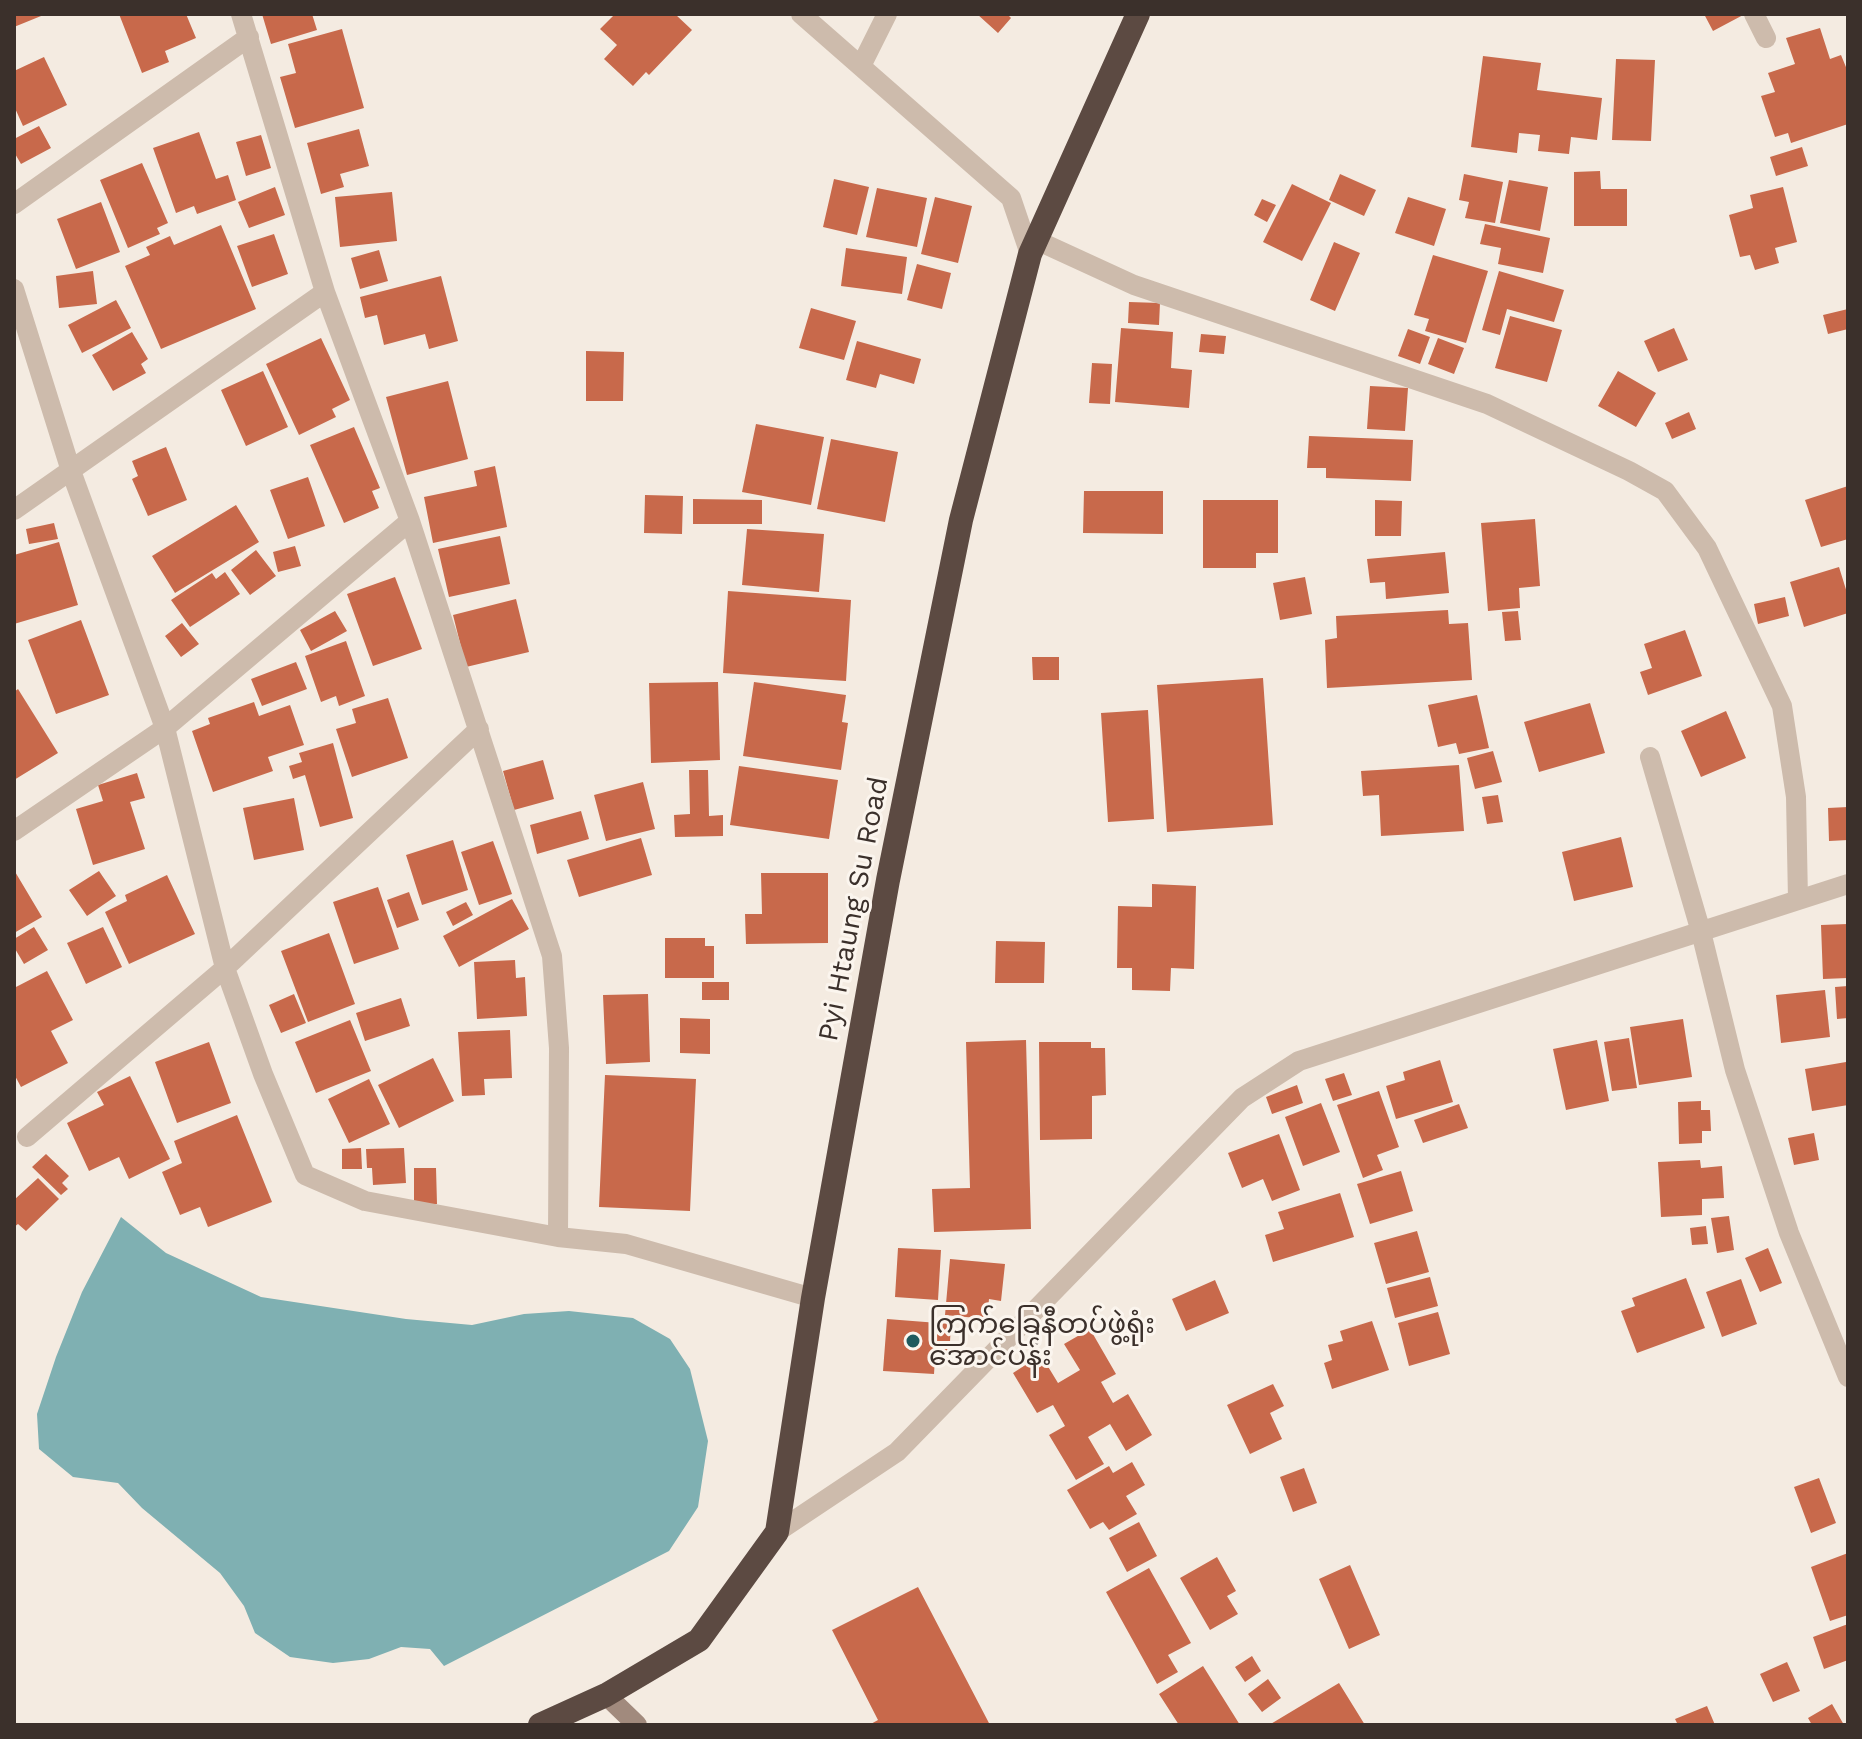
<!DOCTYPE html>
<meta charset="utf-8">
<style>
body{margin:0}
#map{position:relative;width:1862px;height:1739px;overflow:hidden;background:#f4ebe1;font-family:"Work Sans",sans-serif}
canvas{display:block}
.frame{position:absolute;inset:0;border:16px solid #3b302b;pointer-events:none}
</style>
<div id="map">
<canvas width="1862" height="1739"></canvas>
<div class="frame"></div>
</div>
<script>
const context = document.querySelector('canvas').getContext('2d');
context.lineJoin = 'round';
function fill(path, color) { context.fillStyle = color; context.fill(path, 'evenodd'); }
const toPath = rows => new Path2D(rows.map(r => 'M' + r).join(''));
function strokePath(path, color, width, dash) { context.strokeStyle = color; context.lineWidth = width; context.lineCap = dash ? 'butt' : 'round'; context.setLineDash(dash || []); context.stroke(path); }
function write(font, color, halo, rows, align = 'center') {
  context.font = font + ' "Work Sans","Noto Sans Myanmar",sans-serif'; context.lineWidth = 6; context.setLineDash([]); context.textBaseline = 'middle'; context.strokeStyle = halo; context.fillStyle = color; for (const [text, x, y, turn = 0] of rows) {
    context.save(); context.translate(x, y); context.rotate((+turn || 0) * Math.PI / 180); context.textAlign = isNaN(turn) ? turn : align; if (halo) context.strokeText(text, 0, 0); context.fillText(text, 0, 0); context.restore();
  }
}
fill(toPath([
 [121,1217,166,1253,261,1297,406,1319,472,1325,524,1314,569,1311,633,1318,670,1339,690,1369,708,1441,698,1507,669,1551,444,1666,430,1649,401,1647,369,1659,333,1663,290,1657,255,1633,244,1606,220,1573,142,1508,118,1483,73,1477,39,1449,37,1414,56,1357,82,1292]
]), '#7fb0b2');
fill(toPath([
 [14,14,46,14,14,27],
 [119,14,186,14,196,38,165,51,169,62,142,73],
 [262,14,312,14,317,30,271,44],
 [615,14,675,14,692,30,649,75,646,72,633,86,604,59,617,45,600,29],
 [977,14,1007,14,1011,18,998,33],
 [1704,14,1745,14,1713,31],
 [1820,28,1830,59,1841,55,1848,72,1848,124,1791,143,1788,133,1775,137,1761,96,1775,92,1768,73,1795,64,1786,38],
 [342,29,364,108,295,128,280,77,296,73,288,44],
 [1483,56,1541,63,1537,90,1602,98,1597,140,1571,137,1569,154,1538,151,1540,135,1519,133,1517,153,1471,147],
 [44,57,67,105,23,126,14,106,14,71],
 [1616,59,1655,60,1651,141,1612,140],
 [39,126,51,148,21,164,14,152,14,139],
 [359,129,369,166,340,174,344,187,321,194,307,143],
 [199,132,216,179,228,175,236,200,197,214,194,206,176,213,153,148],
 [261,135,271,168,246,176,236,142],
 [1802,147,1808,166,1776,176,1770,157],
 [142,163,168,223,157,228,160,234,128,248,100,180],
 [1600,171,1601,189,1627,189,1627,226,1574,226,1574,172],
 [1340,174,1376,190,1364,216,1329,200],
 [1464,174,1503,182,1495,223,1465,218,1469,202,1459,200],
 [834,179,869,187,857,235,823,227],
 [1509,180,1548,187,1540,231,1500,223],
 [1292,184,1331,203,1302,261,1263,242],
 [275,187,285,215,249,228,238,202],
 [1783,187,1797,242,1775,248,1779,263,1755,270,1750,255,1740,257,1729,215,1753,208,1750,195],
 [877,188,927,198,917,247,866,237],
 [392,192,397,241,340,247,335,197],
 [935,197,972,206,958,263,921,254],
 [1408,197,1446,209,1434,246,1395,233],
 [1262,199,1276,205,1267,222,1254,215],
 [101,202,120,252,76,269,57,219],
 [1485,224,1550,238,1543,273,1498,264,1501,248,1480,244],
 [221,225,256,309,161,349,125,266,150,255,146,247,170,236,174,245],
 [274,234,288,274,252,287,237,246],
 [1334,242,1360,253,1335,311,1310,300],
 [846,248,907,257,902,294,841,286],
 [379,250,388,281,360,289,351,258],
 [1433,255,1488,271,1466,343,1425,331,1429,319,1414,315],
 [917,264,951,273,942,309,907,300],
 [93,271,97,304,59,308,56,276],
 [1499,271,1564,290,1554,322,1507,309,1500,335,1482,330],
 [441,276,458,341,429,349,425,334,384,345,377,315,365,318,360,297],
 [116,300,131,328,82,353,68,325],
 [1129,302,1160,303,1159,325,1128,323],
 [811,308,856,321,844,360,799,348],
 [1848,309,1848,329,1828,334,1823,315],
 [1510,316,1562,330,1547,382,1495,368],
 [1121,328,1173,332,1171,368,1192,370,1189,408,1115,402],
 [1674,328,1688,360,1658,372,1644,341],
 [1408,329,1430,337,1420,364,1398,356],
 [132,332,148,359,141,364,146,373,113,391,92,355],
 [1201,334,1226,336,1224,354,1199,352],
 [321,338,350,400,332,409,336,417,299,435,266,364],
 [1438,338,1464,348,1454,374,1428,364],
 [857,341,921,359,914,384,880,374,876,388,846,380],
 [586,351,624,352,623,401,586,401],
 [1092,363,1112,364,1110,404,1089,403],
 [263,371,288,427,246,446,221,390],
 [1618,371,1656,393,1636,427,1598,406],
 [448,381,468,459,407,475,386,397],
 [1370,386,1408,388,1405,431,1367,429],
 [1689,412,1696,429,1672,439,1665,423],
 [756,424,824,437,811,505,742,492],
 [354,427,380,488,372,491,379,508,344,523,310,445],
 [1309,436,1413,440,1411,481,1326,478,1326,468,1307,468],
 [831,439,898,452,885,522,817,509],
 [166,447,187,500,148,516,132,479,138,476,132,461],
 [495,466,507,527,433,543,424,497,477,486,474,471],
 [308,477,325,526,288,539,270,490],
 [1848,486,1848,539,1821,547,1805,500],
 [1084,491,1163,491,1163,534,1083,533],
 [645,495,683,496,682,534,644,533],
 [693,499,762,500,762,524,693,524],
 [1203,500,1278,500,1278,553,1256,553,1256,568,1203,568],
 [1375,500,1402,501,1401,536,1375,536],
 [236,505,259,542,175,593,152,556],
 [1535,519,1540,586,1519,588,1520,608,1488,611,1481,523],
 [54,523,58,539,29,544,26,529],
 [747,529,824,534,819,592,742,585],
 [500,536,510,584,449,597,438,549],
 [59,542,78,605,14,624,14,555],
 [295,546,301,566,278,572,273,552],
 [256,550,276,576,250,595,231,570],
 [1445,552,1449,593,1386,599,1385,582,1370,583,1367,559],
 [1839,567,1848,596,1848,613,1804,627,1790,582],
 [225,572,240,594,190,627,171,600,212,573,216,579],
 [395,577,422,649,373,666,347,594],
 [1305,577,1312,614,1280,620,1273,583],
 [728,591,851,600,846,681,723,673],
 [1785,597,1789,616,1758,624,1754,604],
 [516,599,529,652,466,667,453,615],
 [1448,610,1449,624,1468,623,1472,680,1327,688,1325,640,1337,638,1336,616],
 [335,611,347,631,311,651,300,630],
 [1518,611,1521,640,1505,641,1502,612],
 [81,620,109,695,56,714,28,640],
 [182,623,199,644,181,657,165,636],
 [1685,630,1702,676,1648,695,1640,672,1652,668,1644,644],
 [346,641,365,696,339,706,336,696,321,702,305,656],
 [1032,657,1059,657,1059,680,1033,680],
 [296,662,307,689,262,706,251,679],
 [1263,678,1273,825,1167,832,1157,685],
 [718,682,720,760,651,763,649,683],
 [754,682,846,695,842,722,848,723,841,770,743,756],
 [18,689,58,753,14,780,14,692],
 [1477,695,1489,748,1459,754,1456,743,1438,747,1428,705],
 [388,698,408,758,352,777,336,729,356,723,352,709],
 [254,702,259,716,290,705,304,745,268,757,273,771,213,792,192,731,210,724,208,718],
 [1590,703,1605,753,1539,772,1524,722],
 [1148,710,1154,819,1108,822,1101,713],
 [1726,711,1746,758,1701,777,1681,731],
 [333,743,353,818,320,827,305,775,293,779,289,766,302,762,299,753],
 [1493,751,1502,782,1475,789,1467,758],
 [543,760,554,799,514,810,503,771],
 [1459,765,1464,831,1381,836,1379,795,1363,796,1361,771],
 [739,766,838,780,829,839,730,825],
 [689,770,708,770,709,816,723,815,723,836,675,837,674,815,690,814],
 [137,773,145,798,130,802,145,849,93,865,76,809,103,801,98,785],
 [643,782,655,829,606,841,594,795],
 [1498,795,1503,822,1487,824,1482,797],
 [294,798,304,850,254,860,243,808],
 [1848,807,1848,840,1829,841,1828,808],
 [581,811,589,839,537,854,530,825],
 [1621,837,1633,887,1574,901,1562,852],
 [641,838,652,875,579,897,567,860],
 [453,840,468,890,422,905,406,855],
 [493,841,512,894,479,905,461,852],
 [14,870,42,917,14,933],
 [99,871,116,896,87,916,69,890],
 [761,873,828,873,828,943,746,944,745,914,762,914],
 [167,875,195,934,129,964,105,912,127,901,125,895],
 [1152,884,1196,886,1194,969,1171,968,1170,991,1132,990,1132,968,1117,968,1118,906,1152,907],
 [378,887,399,949,354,964,333,902],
 [409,892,419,920,397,928,387,900],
 [512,899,529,929,459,967,443,936],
 [466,902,473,915,453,926,446,912],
 [1848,924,1848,978,1823,979,1821,925],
 [34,927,48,950,24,964,14,947,14,939],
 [103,927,122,967,86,984,67,943],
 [329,933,355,1004,308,1022,281,951],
 [665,938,705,938,705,946,714,946,714,978,665,978],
 [996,941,1045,942,1044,983,995,983],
 [515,960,516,978,525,977,527,1016,477,1019,474,962],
 [47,971,73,1020,51,1031,68,1063,21,1087,14,1074,14,988],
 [702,982,729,982,729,1000,702,1000],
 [1848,986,1848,1018,1837,1019,1835,987],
 [1825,990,1830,1037,1781,1043,1776,995],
 [294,994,306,1023,281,1033,269,1005],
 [648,994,650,1062,606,1064,603,995],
 [401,998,410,1026,365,1041,356,1013],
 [680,1018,710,1019,710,1054,680,1053],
 [1683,1019,1692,1077,1639,1085,1630,1027],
 [350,1020,371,1071,316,1093,295,1042],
 [510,1030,512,1078,484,1079,485,1095,462,1096,458,1032],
 [1629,1038,1637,1088,1612,1091,1604,1042],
 [1026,1040,1031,1229,934,1232,932,1189,970,1188,966,1042],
 [1597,1040,1609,1101,1566,1110,1553,1049],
 [209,1042,231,1103,177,1123,155,1062],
 [1039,1042,1091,1042,1091,1048,1105,1048,1106,1095,1092,1096,1092,1139,1040,1140],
 [433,1058,454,1101,399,1128,378,1085],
 [1440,1060,1453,1102,1396,1119,1386,1086,1405,1080,1403,1072],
 [1846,1062,1848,1105,1812,1111,1805,1069],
 [1344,1073,1352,1095,1333,1101,1325,1079],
 [605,1075,696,1079,690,1211,599,1207],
 [130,1076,170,1159,129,1179,119,1157,89,1171,67,1123,104,1105,97,1092],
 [369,1079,390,1124,349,1143,328,1099],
 [1297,1085,1303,1103,1272,1114,1266,1097],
 [1379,1091,1399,1147,1377,1155,1383,1170,1363,1178,1337,1105],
 [1701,1101,1701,1110,1710,1110,1711,1131,1702,1131,1702,1143,1679,1144,1678,1102],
 [1321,1103,1340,1152,1303,1166,1285,1117],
 [1459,1104,1468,1128,1423,1143,1414,1120],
 [237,1115,272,1202,208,1227,200,1207,180,1215,162,1172,182,1163,174,1141],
 [1814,1133,1819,1160,1794,1165,1788,1138],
 [1279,1134,1300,1190,1272,1201,1263,1179,1242,1188,1228,1153],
 [361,1148,362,1169,342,1169,342,1149],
 [404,1148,406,1183,373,1185,372,1168,367,1168,366,1149],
 [46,1154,69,1176,62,1183,68,1189,61,1195,32,1167],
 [1700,1160,1701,1168,1722,1166,1724,1198,1702,1199,1702,1215,1661,1217,1658,1162],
 [414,1168,436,1168,437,1204,414,1204],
 [1401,1171,1413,1211,1370,1224,1357,1184],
 [38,1178,59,1199,26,1231,18,1224,14,1227,14,1200],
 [1340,1193,1354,1237,1273,1262,1265,1235,1284,1229,1278,1212],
 [1729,1216,1734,1250,1717,1253,1711,1218],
 [1706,1226,1708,1244,1692,1245,1690,1228],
 [1417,1231,1429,1272,1386,1284,1374,1243],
 [898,1248,941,1250,938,1300,895,1297],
 [1768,1248,1782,1283,1760,1292,1745,1258],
 [950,1259,1005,1264,1001,1301,989,1299,987,1319,945,1315],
 [1430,1277,1438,1306,1395,1318,1387,1288],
 [1686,1278,1705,1328,1637,1353,1621,1311,1635,1306,1632,1298],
 [1741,1279,1757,1324,1722,1337,1706,1292],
 [1215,1280,1229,1313,1186,1331,1172,1299],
 [1438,1312,1450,1354,1409,1366,1398,1323],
 [887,1319,951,1324,949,1359,935,1358,934,1374,883,1371],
 [1372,1321,1389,1370,1332,1389,1324,1363,1332,1360,1328,1345,1343,1341,1340,1331],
 [1090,1329,1116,1374,1101,1382,1113,1403,1128,1394,1152,1435,1126,1451,1110,1424,1088,1437,1104,1464,1076,1480,1049,1435,1065,1426,1053,1405,1037,1413,1013,1373,1041,1355,1058,1383,1080,1370,1064,1344],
 [1273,1384,1284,1406,1270,1413,1282,1439,1250,1454,1227,1405],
 [1132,1462,1145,1485,1126,1496,1137,1514,1109,1530,1103,1522,1090,1529,1067,1490,1109,1466,1113,1473],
 [1304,1468,1317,1503,1293,1512,1280,1477],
 [1819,1478,1836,1523,1811,1533,1794,1487],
 [1139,1522,1157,1556,1127,1572,1109,1538],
 [1848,1553,1848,1615,1830,1621,1811,1567],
 [1217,1557,1236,1591,1227,1596,1238,1614,1210,1630,1180,1578],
 [1350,1565,1380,1635,1349,1649,1319,1579],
 [1149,1568,1191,1643,1168,1655,1178,1672,1157,1684,1106,1592],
 [918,1587,990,1725,869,1725,878,1720,832,1630],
 [1848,1624,1848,1660,1824,1669,1813,1637],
 [1252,1656,1261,1671,1245,1682,1235,1667],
 [1787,1662,1800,1691,1773,1702,1760,1674],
 [1203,1666,1240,1725,1179,1725,1159,1694],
 [1268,1679,1281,1698,1262,1712,1248,1694],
 [1339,1683,1365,1725,1269,1725],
 [1832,1704,1844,1725,1812,1725,1808,1718],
 [1707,1706,1715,1725,1678,1725,1675,1719]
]), '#c8694b');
strokePath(toPath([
 [241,14,325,292,410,521,552,956,559,1048,558,1237],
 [801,14,1011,198,1030,254],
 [1754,14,1766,38],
 [861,66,887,14],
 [14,204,249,37],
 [1036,240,1134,285,1487,404,1629,471,1665,491,1707,548,1782,706,1796,797,1798,900],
 [14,289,71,471,165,728,225,968,263,1074,305,1175,365,1201,558,1237,626,1244,813,1298],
 [14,510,325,292],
 [1650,757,1701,932,1735,1070,1789,1233,1848,1377],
 [14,831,165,728,410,521],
 [27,1137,225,968,479,729],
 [777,1532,897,1452,1242,1098,1299,1061,1848,884]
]), '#cdbbac', 20);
strokePath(toPath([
 [606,1695,637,1725]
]), '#a18a7d', 20);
strokePath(toPath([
 [540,1725,606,1695,699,1640,777,1532,813,1298,888,880,961,520,1030,254,1138,14]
]), '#5c4a42', 24);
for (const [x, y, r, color] of [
 [913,1341,8,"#1f5a5e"]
]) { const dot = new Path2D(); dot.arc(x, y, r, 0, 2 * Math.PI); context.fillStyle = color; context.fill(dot); strokePath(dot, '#fbf5ee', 3); }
write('28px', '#3b302b', '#fbf5ee', [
 ["Pyi Htaung Su Road",854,909,-79]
]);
write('28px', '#3b302b', '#fbf5ee', [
 ["ကြက်ခြေနီတပ်ဖွဲ့ရုံး",929,1325],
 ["အောင်ပန်း",929,1357]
], 'left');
</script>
